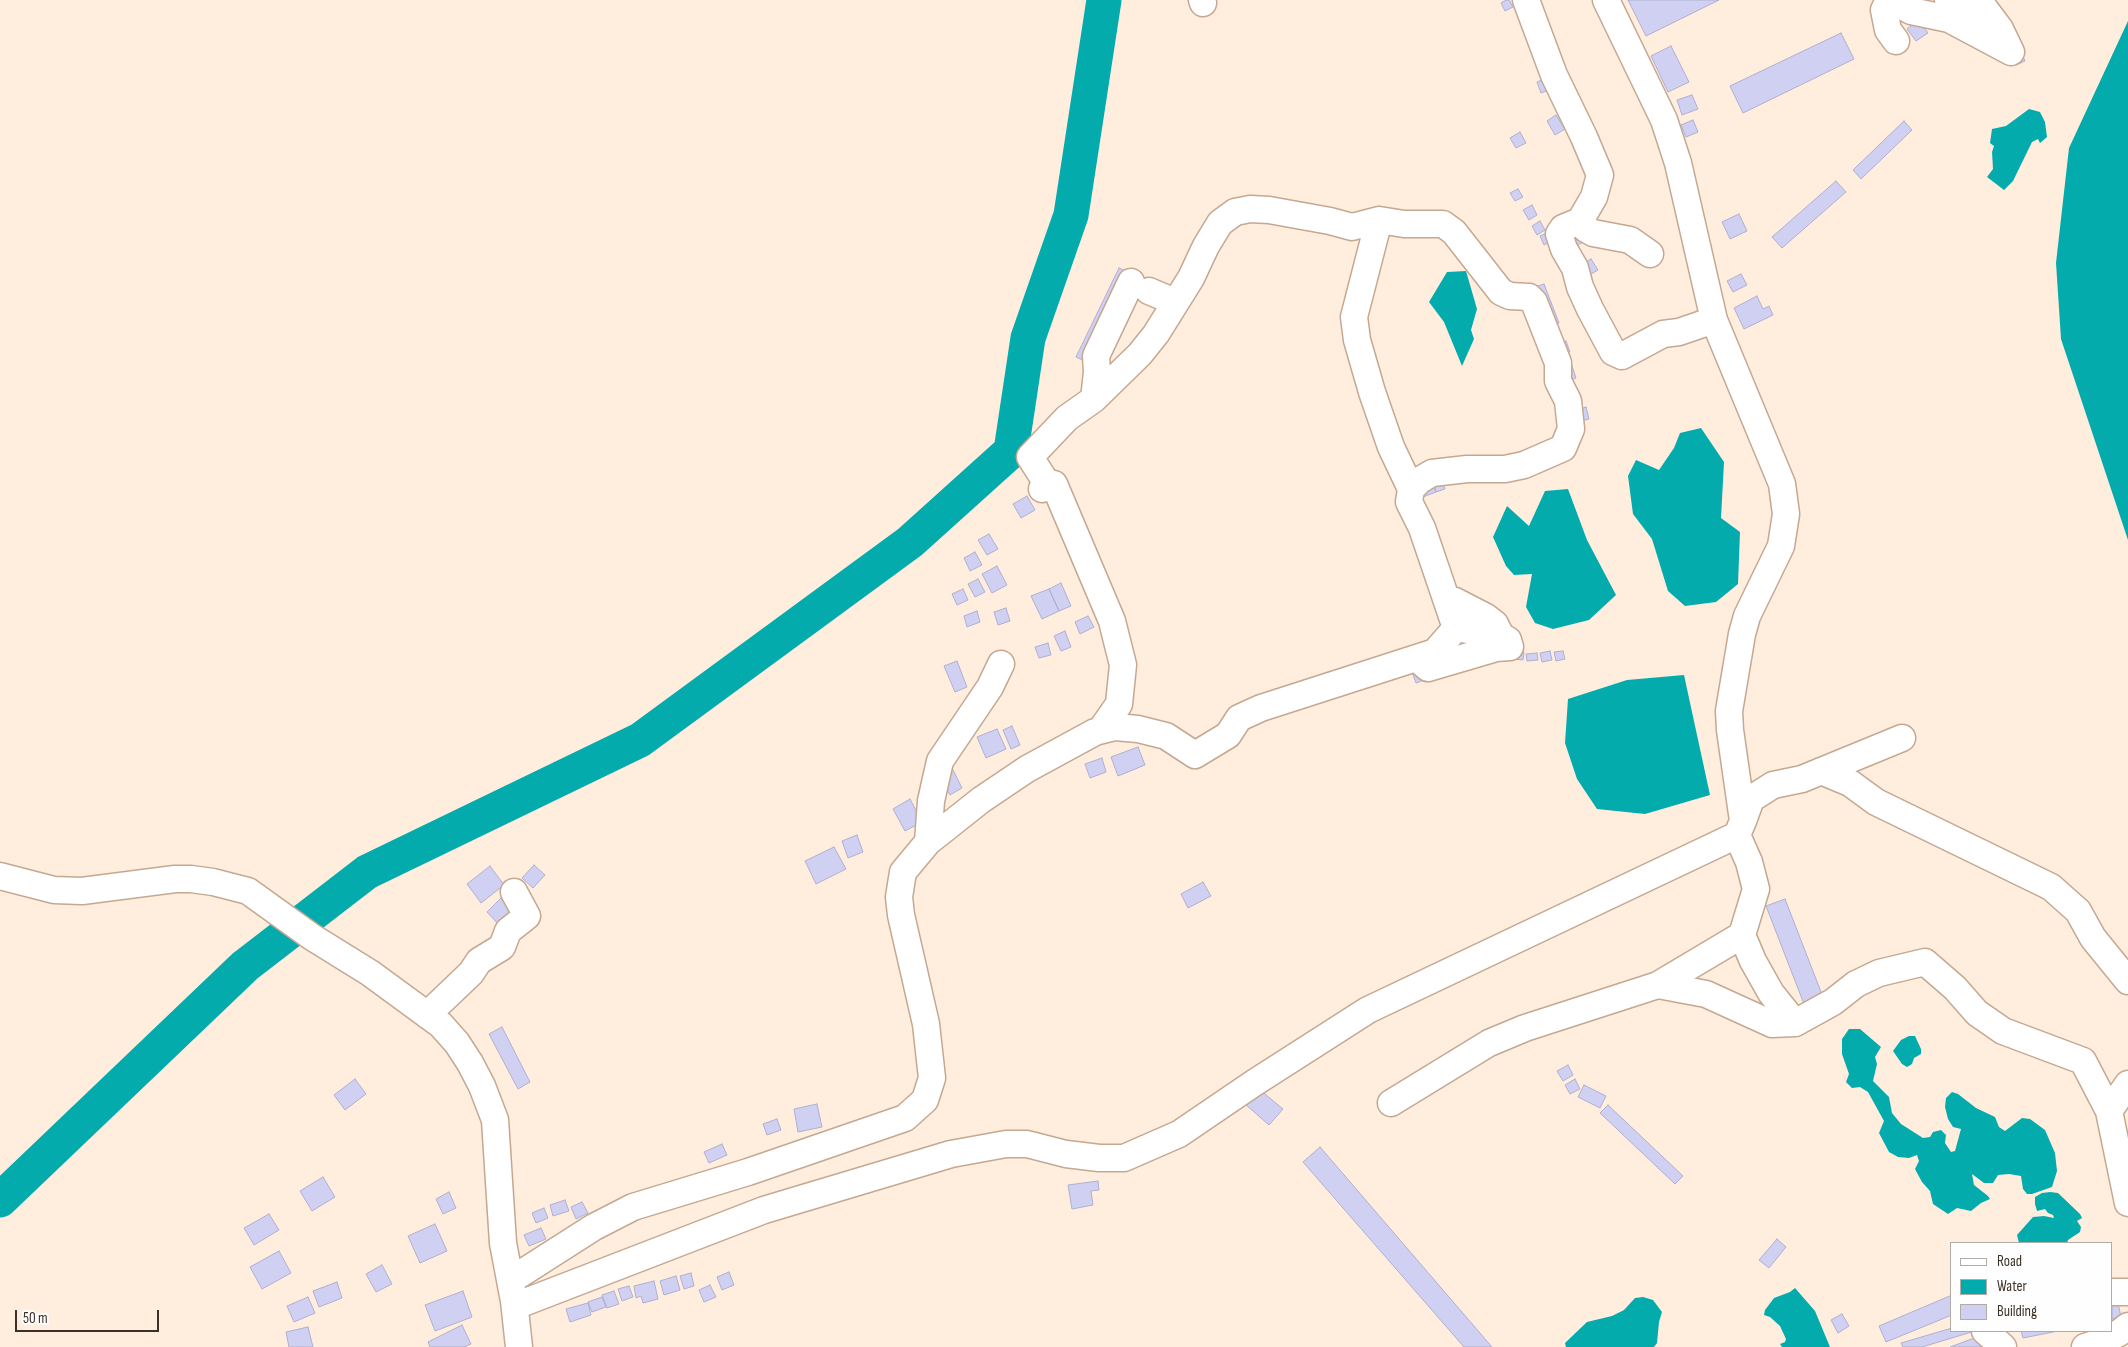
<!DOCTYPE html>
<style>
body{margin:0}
#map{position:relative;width:2128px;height:1347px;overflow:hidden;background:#ffedde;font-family:"Sofia Sans Condensed",sans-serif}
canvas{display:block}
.legend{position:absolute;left:1950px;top:1242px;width:162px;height:90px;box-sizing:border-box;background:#fefefe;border:1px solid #b0aca8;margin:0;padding:6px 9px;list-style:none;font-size:15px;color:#3c3027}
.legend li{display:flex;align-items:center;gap:10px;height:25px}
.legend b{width:25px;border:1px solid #b0aca8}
.scale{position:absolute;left:15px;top:1310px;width:144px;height:22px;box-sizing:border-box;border:2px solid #3c3027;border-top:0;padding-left:6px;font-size:15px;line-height:18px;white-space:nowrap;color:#3c3027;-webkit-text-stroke:4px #fefefe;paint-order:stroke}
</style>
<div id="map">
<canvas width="2128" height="1347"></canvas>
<ul class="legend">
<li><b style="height:6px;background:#fff"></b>Road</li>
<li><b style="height:14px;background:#03abad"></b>Water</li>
<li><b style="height:14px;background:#d0d0f2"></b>Building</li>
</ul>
<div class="scale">50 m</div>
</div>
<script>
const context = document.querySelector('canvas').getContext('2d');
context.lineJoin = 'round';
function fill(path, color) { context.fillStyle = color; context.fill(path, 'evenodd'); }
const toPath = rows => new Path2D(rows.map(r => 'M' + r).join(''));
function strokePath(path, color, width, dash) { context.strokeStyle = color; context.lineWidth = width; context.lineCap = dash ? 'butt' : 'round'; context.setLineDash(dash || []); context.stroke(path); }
fill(toPath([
 [2128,21,2128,540,2061,339,2056,263,2069,148],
 [2029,109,2040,112,2045,122,2047,137,2040,143,2038,139,2032,142,2013,181,2004,190,1987,177,1993,169,1992,152,1994,146,1990,143,1992,129,2006,126],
 [1466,271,1477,309,1471,330,1474,339,1462,366,1444,322,1429,302,1447,272],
 [1701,428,1724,462,1721,518,1740,532,1738,584,1716,602,1685,606,1668,591,1652,539,1633,514,1628,476,1636,460,1659,470,1674,448,1680,433],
 [1568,489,1587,540,1616,595,1589,620,1553,629,1535,623,1526,607,1532,574,1514,575,1506,566,1493,537,1507,506,1529,526,1545,491],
 [1684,675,1710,795,1645,814,1597,809,1577,779,1565,743,1568,699,1627,680],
 [1849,1029,1860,1029,1881,1047,1875,1057,1877,1064,1873,1081,1889,1097,1892,1113,1901,1124,1923,1138,1930,1137,1933,1132,1941,1130,1946,1135,1945,1143,1951,1152,1955,1151,1961,1129,1953,1127,1948,1119,1945,1107,1946,1098,1952,1092,1958,1094,1976,1108,1995,1117,1999,1127,2005,1131,2022,1118,2030,1119,2045,1130,2055,1153,2057,1171,2052,1187,2032,1194,2027,1194,2023,1189,2021,1176,2009,1174,1998,1175,1993,1183,1984,1183,1972,1174,1974,1185,1988,1196,1990,1199,1981,1203,1971,1211,1957,1208,1948,1214,1933,1204,1930,1191,1922,1182,1915,1169,1919,1161,1917,1155,1909,1158,1898,1157,1889,1152,1879,1133,1884,1121,1868,1092,1860,1087,1852,1088,1846,1082,1849,1074,1842,1054,1842,1039],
 [1909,1036,1915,1036,1921,1049,1921,1054,1914,1058,1912,1064,1907,1067,1902,1064,1893,1051,1901,1040],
 [2050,1192,2058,1193,2080,1214,2082,1218,2077,1221,2081,1227,2080,1232,2068,1240,2067,1243,2019,1243,2017,1235,2033,1217,2044,1216,2054,1218,2053,1215,2048,1213,2045,1209,2037,1211,2035,1204,2035,1197,2042,1193],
 [1795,1288,1815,1311,1830,1347,1782,1347,1780,1344,1785,1342,1786,1339,1780,1326,1770,1317,1764,1315,1765,1310,1774,1298,1790,1292],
 [1643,1297,1653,1300,1662,1312,1659,1322,1657,1343,1654,1347,1566,1347,1565,1343,1587,1322,1612,1316,1624,1310,1635,1298]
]), '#03abad');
strokePath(toPath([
 [0,1200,245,966,367,872,640,740,910,542,1011,451,1028,338,1071,215,1104,0]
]), '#03abad', 35);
const building = toPath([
 [1506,0,1509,0,1513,7,1505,11,1501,3,1506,0],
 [1628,0,1719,0,1646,36,1628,0],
 [1919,20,1928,33,1916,41,1907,29,1919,20],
 [1841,33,1854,59,1743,113,1730,86,1841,33],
 [1671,46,1689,82,1668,92,1651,56,1671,46],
 [2022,54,2025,61,2016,65,2013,59,2022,54],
 [1547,78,1551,89,1541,93,1537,82,1547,78],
 [1692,95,1698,109,1682,115,1677,100,1692,95],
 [1556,115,1565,129,1555,135,1547,121,1556,115],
 [1693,120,1698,132,1686,137,1681,125,1693,120],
 [1904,121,1912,130,1861,179,1853,170,1904,121],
 [1520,132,1526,143,1516,148,1510,138,1520,132],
 [1836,181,1846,192,1782,248,1772,237,1836,181],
 [1518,189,1523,197,1515,201,1510,193,1518,189],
 [1532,205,1537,215,1529,220,1523,210,1532,205],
 [1739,214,1747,231,1730,239,1722,222,1739,214],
 [1540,221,1545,230,1537,235,1532,226,1540,221],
 [1579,228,1584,242,1574,246,1568,232,1579,228],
 [1547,233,1551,241,1544,245,1540,236,1547,233],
 [1591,259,1598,270,1586,277,1579,266,1591,259],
 [1119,268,1130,273,1087,362,1076,357,1119,268],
 [1741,274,1747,285,1733,292,1727,281,1741,274],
 [1544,284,1559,323,1548,327,1532,288,1544,284],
 [1757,296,1763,309,1769,306,1773,315,1744,329,1734,308,1757,296],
 [1566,341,1570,352,1559,356,1555,345,1566,341],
 [1572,366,1576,378,1568,381,1564,369,1572,366],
 [1586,407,1589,419,1577,422,1574,411,1586,407],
 [1440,475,1445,489,1436,492,1431,478,1440,475],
 [1431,478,1436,492,1423,497,1418,484,1431,478],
 [1027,496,1035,510,1021,518,1013,504,1027,496],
 [989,534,998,549,987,555,978,540,989,534],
 [975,552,982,565,970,571,964,558,975,552],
 [997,566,1007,585,992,593,982,574,997,566],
 [978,579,985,592,975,597,968,584,978,579],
 [1061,583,1071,606,1059,611,1049,589,1061,583],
 [963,589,968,600,957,605,952,594,963,589],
 [1049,589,1059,611,1042,619,1031,596,1049,589],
 [1006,608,1010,621,998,625,994,612,1006,608],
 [977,611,980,622,967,627,964,616,977,611],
 [1088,616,1094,627,1080,634,1075,622,1088,616],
 [1065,631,1071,647,1061,651,1054,636,1065,631],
 [1048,643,1051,655,1039,658,1035,647,1048,643],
 [1512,651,1524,652,1523,660,1512,659,1512,651],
 [1550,651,1552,660,1542,662,1540,653,1550,651],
 [1563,651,1565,659,1556,661,1554,652,1563,651],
 [1537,653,1538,660,1527,661,1526,654,1537,653],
 [957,661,967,687,955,692,944,666,957,661],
 [1411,669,1427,679,1416,683,1411,669],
 [1012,726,1020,745,1011,749,1003,730,1012,726],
 [997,729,1006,749,986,758,977,737,997,729],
 [1138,747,1145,765,1118,776,1111,757,1138,747],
 [1102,758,1106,772,1090,778,1085,764,1102,758],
 [952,768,962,788,950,795,939,775,952,768],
 [910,799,922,822,905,831,893,809,910,799],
 [857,835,863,852,848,858,842,841,857,835],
 [834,847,846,869,816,884,805,861,834,847],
 [534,865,545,875,533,888,522,878,534,865],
 [490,866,504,885,481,903,467,884,490,866],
 [1203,882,1211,896,1188,908,1181,894,1203,882],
 [501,898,514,912,499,925,487,912,501,898],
 [1785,899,1823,997,1804,1004,1766,906,1785,899],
 [502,1027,530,1082,518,1089,489,1034,502,1027],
 [1568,1065,1573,1075,1563,1081,1557,1071,1568,1065],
 [355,1079,366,1094,345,1110,334,1095,355,1079],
 [1575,1079,1580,1089,1570,1094,1565,1085,1575,1079],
 [1584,1085,1606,1096,1600,1108,1578,1097,1584,1085],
 [1259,1089,1283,1109,1269,1125,1245,1104,1259,1089],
 [817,1104,822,1127,798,1132,794,1109,817,1104],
 [1608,1105,1683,1176,1675,1184,1600,1113,1608,1105],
 [777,1119,781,1130,767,1135,763,1124,777,1119],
 [722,1144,727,1155,709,1163,704,1152,722,1144],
 [1320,1147,1492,1347,1464,1347,1303,1162,1320,1147],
 [323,1177,335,1197,312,1211,300,1191,323,1177],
 [1098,1181,1099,1190,1091,1191,1093,1205,1072,1209,1068,1185,1098,1181],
 [449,1192,456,1208,443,1214,436,1199,449,1192],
 [565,1200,569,1211,553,1216,550,1205,565,1200],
 [582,1202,588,1213,576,1219,571,1207,582,1202],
 [544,1208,548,1218,536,1223,532,1213,544,1208],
 [269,1214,279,1230,254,1245,244,1228,269,1214],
 [435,1224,447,1251,420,1263,408,1236,435,1224],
 [541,1228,546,1239,529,1246,524,1235,541,1228],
 [1777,1239,1786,1247,1769,1268,1759,1260,1777,1239],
 [279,1251,291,1273,262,1289,250,1267,279,1251],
 [382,1265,392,1284,376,1292,366,1274,382,1265],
 [729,1272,734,1285,722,1290,717,1277,729,1272],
 [691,1273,694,1286,684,1289,680,1276,691,1273],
 [676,1276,680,1290,664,1295,660,1281,676,1276],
 [654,1281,658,1299,643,1303,641,1296,636,1298,634,1286,654,1281],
 [337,1282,342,1298,319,1307,313,1291,337,1282],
 [710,1285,716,1297,704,1302,699,1290,710,1285],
 [629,1286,633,1297,622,1301,618,1289,629,1286],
 [463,1291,472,1317,435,1331,425,1305,463,1291],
 [614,1291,619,1304,607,1308,602,1295,614,1291],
 [1952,1295,1952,1315,1886,1342,1879,1326,1952,1295],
 [308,1297,315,1313,294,1322,287,1306,308,1297],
 [602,1297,606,1307,592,1312,588,1302,602,1297],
 [588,1303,591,1315,570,1322,566,1309,588,1303],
 [2118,1303,2121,1317,2112,1319,2112,1304,2118,1303],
 [1842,1314,1849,1326,1838,1333,1831,1320,1842,1314],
 [462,1325,471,1344,464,1347,430,1347,428,1342,462,1325],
 [308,1327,313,1347,289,1347,286,1332,308,1327],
 [1952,1328,1952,1331,1975,1331,1922,1347,1903,1347,1901,1343,1952,1328],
 [2021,1331,2058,1331,2023,1338,2021,1331],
 [1977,1337,1981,1347,1950,1347,1977,1337]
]);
fill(building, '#d0d0f2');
strokePath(building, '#afafcf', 1);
const minor = toPath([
 [1202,0,1203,3],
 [1526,0,1554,75,1584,137,1600,175,1594,197,1580,221],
 [1889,0,1884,10,1888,30,1896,41],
 [1890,0,1911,11,1949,19,2011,52,2000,29,1985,9,1969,3,1948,0],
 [1379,220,1354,317,1357,340,1372,392,1391,447,1411,489],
 [1650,254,1630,240,1593,233,1586,229,1580,221,1563,228,1559,234,1564,249,1575,268,1580,287,1590,309,1613,352,1622,356,1663,334,1679,332,1714,320],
 [1149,291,1175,302],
 [1094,399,1097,372,1096,356,1131,282],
 [1046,482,1054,484,1112,621,1123,665,1119,704,1101,730],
 [1446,599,1455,601,1486,617,1495,624,1501,636],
 [1420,661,1428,668,1496,648,1510,647,1508,640,1501,636,1456,628],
 [1821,771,1850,783,1876,802,2051,887,2078,911,2093,938,2128,981],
 [1743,821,1751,799,1773,785,1802,779,1902,738],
 [928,842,931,801,940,761,990,687,1001,664],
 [0,876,54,890,82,891,175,879,191,879,213,882,248,891,312,937,370,973,441,1025,457,1043,470,1063,482,1086,495,1120,503,1243,514,1301,519,1347],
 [1742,935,1753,961,1771,993,1795,1023],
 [1658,985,1706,994,1772,1024,1795,1023,1833,1002,1856,984,1879,973,1925,962,1955,988,1977,1013,2003,1031,2083,1061,2109,1111,2128,1203],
 [427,1015,471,973,479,961,502,947,508,931,527,916,514,892],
 [1391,1103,1489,1043,1525,1028,1658,985,1742,935,1756,889,1749,862,1737,835],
 [2109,1111,2128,1084],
 [511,1280,594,1227,633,1207,748,1172,905,1118,925,1100,932,1078,926,1024,901,915,899,897,903,872,928,842,981,800,1027,769,1095,732,1115,727,1138,729,1166,736,1195,755,1228,735,1239,718,1261,708,1435,652,1456,628,1422,528,1409,502,1411,489,1420,480,1432,473,1467,469,1505,469,1524,465,1563,448,1571,429,1568,401,1558,381,1558,363,1534,302,1529,297,1510,296,1501,292,1454,232,1443,224,1404,224,1379,220,1352,227,1330,221,1269,210,1250,209,1235,212,1220,223,1206,246,1191,278,1156,334,1140,354,1094,399,1067,418,1030,457,1046,482,1042,489],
 [2112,1292,2128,1292],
 [515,1306,764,1210,951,1154,1006,1144,1027,1144,1066,1154,1099,1158,1124,1158,1179,1134,1254,1083,1368,1010,1737,835,1743,821,1730,730,1729,711,1742,634,1747,616,1781,546,1786,514,1782,484,1714,320,1678,163,1664,120,1606,0],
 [1985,1331,2003,1347],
 [2085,1347,2101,1342,2119,1333,2128,1326]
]);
strokePath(minor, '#c4a891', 29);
strokePath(minor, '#fff', 26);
</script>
